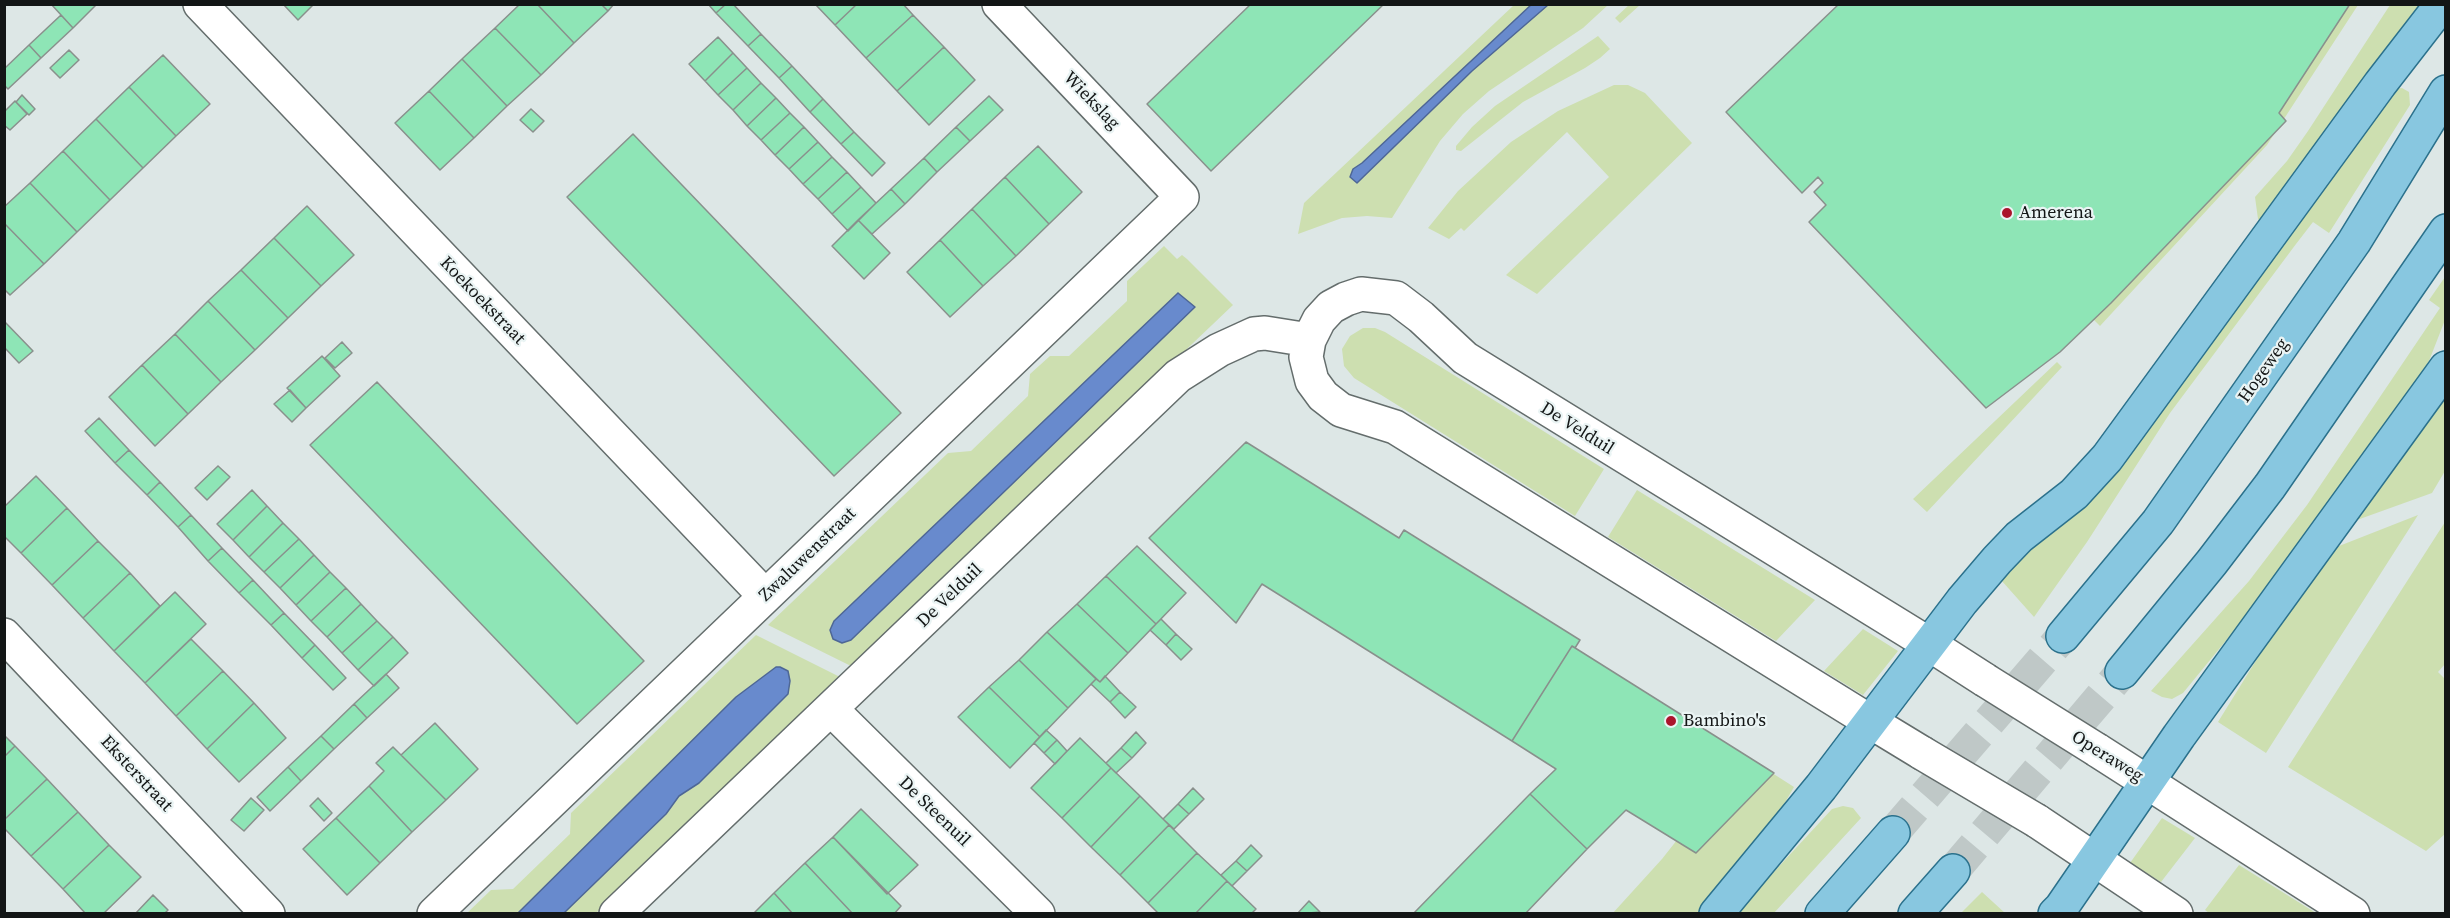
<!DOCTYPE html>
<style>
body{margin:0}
#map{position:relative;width:2450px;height:918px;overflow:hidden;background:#dde7e6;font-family:"Source Serif 4",serif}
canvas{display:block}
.frame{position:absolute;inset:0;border:6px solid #131616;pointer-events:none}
</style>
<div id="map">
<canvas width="2450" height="918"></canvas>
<div class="frame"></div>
</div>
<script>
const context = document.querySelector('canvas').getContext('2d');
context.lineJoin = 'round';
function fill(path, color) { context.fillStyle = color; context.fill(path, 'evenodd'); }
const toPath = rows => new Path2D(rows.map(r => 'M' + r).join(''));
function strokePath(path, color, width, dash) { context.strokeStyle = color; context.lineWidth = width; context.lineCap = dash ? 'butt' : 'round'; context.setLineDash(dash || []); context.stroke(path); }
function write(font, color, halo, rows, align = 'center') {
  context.font = font + ' "Source Serif 4",serif'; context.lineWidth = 4.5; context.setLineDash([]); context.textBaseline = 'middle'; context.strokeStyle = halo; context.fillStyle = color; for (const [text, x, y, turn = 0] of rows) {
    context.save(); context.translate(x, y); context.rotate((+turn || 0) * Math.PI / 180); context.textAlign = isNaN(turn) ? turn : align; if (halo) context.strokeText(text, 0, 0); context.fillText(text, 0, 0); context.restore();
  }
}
fill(toPath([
 [1630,4,1640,5,1620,23,1615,18],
 [1514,5,1608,5,1583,28,1489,91,1463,114,1440,141,1392,218,1367,216,1342,218,1298,234,1304,203],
 [2339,5,2358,5,2267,145,2100,326,2078,304],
 [2390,5,2419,5,2262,223,2258,219,2255,197,2287,161,2308,131],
 [1598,36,1610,49,1600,58,1585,68,1523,102,1461,151,1456,150,1456,146,1472,127,1495,106],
 [1614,85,1628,85,1645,93,1692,143,1537,294,1506,275,1609,177,1567,132,1464,231,1461,228,1449,239,1428,228,1458,191,1511,142,1558,111],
 [2402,88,2409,92,2410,105,2329,233,2313,222,2296,244,2170,413,2087,542,2034,617,2001,580,2394,89],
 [1164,246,1177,259,1182,255,1187,259,1233,305,853,667,768,625,948,453,971,451,1028,396,1030,374,1050,356,1069,356,1127,301,1127,281],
 [2445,277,2445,320,2429,361,2397,412,2251,610,2183,693,2172,699,2162,697,2151,691,2249,581,2307,505,2440,308,2429,300],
 [1363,328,1375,328,1385,332,1604,469,1575,516,1354,378,1344,366,1342,349,1350,336],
 [2057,362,2062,367,1927,512,1913,499],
 [2445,390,2445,471,2432,493,2357,520,2356,519],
 [1637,490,1815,600,1776,641,1608,537],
 [2418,515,2266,753,2218,722,2299,591,2334,548],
 [2445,522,2445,664,2438,672,2446,680,2445,834,2426,851,2288,767],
 [1863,629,1898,651,1863,695,1824,671],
 [756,635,842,678,596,913,466,914,491,890,513,889,570,834,571,813],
 [1744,755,1794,787,1783,806,1710,900,1698,913,1612,914,1662,859],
 [1843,806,1853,808,1861,818,1774,913,1735,914,1832,809],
 [2162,818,2195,838,2161,882,2130,863],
 [2239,865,2316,913,2210,914,2205,910],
 [1982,892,2005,913,1961,913]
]), '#cddfb0');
const water = toPath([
 [1532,4,1548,5,1472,71,1357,183,1350,177,1353,169,1362,163,1532,4],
 [1178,293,1195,307,851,640,842,643,833,639,830,630,834,621,1178,293],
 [776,667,780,667,788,671,790,681,788,694,699,783,679,796,666,814,564,913,518,913,736,697,776,667]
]);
fill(water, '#688acd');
strokePath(water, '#4e6796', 1.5);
const building = toPath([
 [51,4,97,4,73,28,51,4],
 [283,4,314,4,298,20,283,4],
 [520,4,537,4,574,43,541,75,495,28,520,4],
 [537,4,601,4,608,11,574,43,537,4],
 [601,4,614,4,608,11,601,4],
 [708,4,726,4,716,13,708,4],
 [726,4,733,4,761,34,748,46,716,13,726,4],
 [815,4,857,4,835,25,815,4],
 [857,4,903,4,913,15,866,58,835,25,857,4],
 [1251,4,1384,4,1211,171,1147,104,1251,4],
 [1839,4,2350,4,2279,113,2286,121,2111,303,2060,352,1986,408,1809,222,1826,205,1814,192,1823,183,1818,177,1802,193,1726,112,1839,4],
 [61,15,73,28,41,58,29,45,61,15],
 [913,15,944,47,897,91,866,58,913,15],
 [495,28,541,75,507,106,462,59,495,28],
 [761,34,792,66,779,78,748,46,761,34],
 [718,37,733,53,705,81,689,64,718,37],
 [29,45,41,58,8,89,4,85,4,69,29,45],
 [944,47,975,80,929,125,897,91,944,47],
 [69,50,79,60,60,78,50,68,69,50],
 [733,53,747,68,718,95,705,81,733,53],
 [163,55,210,104,176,136,129,87,163,55],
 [462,59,507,106,474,138,429,91,462,59],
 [792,66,823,99,810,112,779,78,792,66],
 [747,68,761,83,733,110,718,95,747,68],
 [761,83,776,98,747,126,733,110,761,83],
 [129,87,176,136,143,168,96,119,129,87],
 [429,91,474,138,440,170,395,123,429,91],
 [22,95,35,109,29,115,16,102,22,95],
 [989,96,1003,110,970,141,956,127,989,96],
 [776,98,790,113,761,140,747,126,776,98],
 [823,99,854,132,841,144,810,112,823,99],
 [15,101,27,114,10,130,4,125,4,112,15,101],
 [531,109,544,121,533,132,520,120,531,109],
 [790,113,804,127,775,155,761,140,790,113],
 [96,119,143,168,110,200,63,151,96,119],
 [804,127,818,142,789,169,775,155,804,127],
 [956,127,970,141,937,172,924,158,956,127],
 [854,132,885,163,872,176,841,144,854,132],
 [633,134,901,413,834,476,567,197,633,134],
 [818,142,832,157,803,184,789,169,818,142],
 [1038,146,1082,192,1049,224,1005,177,1038,146],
 [63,151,110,200,77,232,30,183,63,151],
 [832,157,847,172,818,199,803,184,832,157],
 [924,158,937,172,905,204,891,189,924,158],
 [847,172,861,187,832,214,818,199,847,172],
 [1005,177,1049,224,1016,256,972,209,1005,177],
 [30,183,77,232,44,264,4,223,4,207,30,183],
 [861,187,876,203,848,231,832,214,861,187],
 [891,189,905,204,872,234,858,220,891,189],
 [307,206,354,255,321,286,274,238,307,206],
 [972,209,1016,256,983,286,940,240,972,209],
 [858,220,890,253,864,279,832,246,858,220],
 [4,223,44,264,10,295,4,289,4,223],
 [274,238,321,286,288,318,241,270,274,238],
 [940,240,983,286,950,317,907,272,940,240],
 [241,270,288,318,255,350,208,301,241,270],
 [208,301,255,350,221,382,175,334,208,301],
 [4,321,33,351,19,363,4,347,4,321],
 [175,334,221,382,188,414,142,365,175,334],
 [342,342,352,353,335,368,325,358,342,342],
 [322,356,340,376,306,408,287,388,322,356],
 [142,365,188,414,155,446,109,397,142,365],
 [377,382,644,661,577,724,310,445,377,382],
 [290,390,306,408,292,422,274,404,290,390],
 [99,418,129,450,115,463,85,431,99,418],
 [1246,442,1399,538,1404,530,1580,640,1575,648,1572,646,1512,741,1262,584,1236,623,1149,538,1246,442],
 [129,450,160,482,147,495,115,463,129,450],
 [218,466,230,477,207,500,195,488,218,466],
 [36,476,67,508,21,553,4,536,4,507,36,476],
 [160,482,191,515,178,527,147,495,160,482],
 [252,490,267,506,233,540,217,524,252,490],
 [267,506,283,523,249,557,233,540,267,506],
 [67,508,98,541,52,585,21,553,67,508],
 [191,515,222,548,208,561,178,527,191,515],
 [283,523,299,539,264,572,249,557,283,523],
 [299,539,314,555,280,588,264,572,299,539],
 [98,541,130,573,83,618,52,585,98,541],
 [1137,546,1186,593,1156,624,1106,576,1137,546],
 [222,548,253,580,239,593,208,561,222,548],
 [314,555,330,572,296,605,280,588,314,555],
 [330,572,346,588,311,621,296,605,330,572],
 [130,573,160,606,114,651,83,618,130,573],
 [1106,576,1156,624,1128,653,1077,604,1106,576],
 [253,580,284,613,271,625,239,593,253,580],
 [346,588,361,604,327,637,311,621,346,588],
 [175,592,206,624,145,683,114,651,175,592],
 [361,604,377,621,342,653,327,637,361,604],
 [1077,604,1128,653,1100,682,1047,632,1077,604],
 [284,613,315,645,302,658,271,625,284,613],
 [1161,619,1176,634,1166,645,1150,630,1161,619],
 [377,621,393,637,358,670,342,653,377,621],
 [1047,632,1096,679,1068,708,1019,660,1047,632],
 [1176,634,1192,649,1181,660,1166,645,1176,634],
 [393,637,408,653,374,686,358,670,393,637],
 [191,639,223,671,176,716,145,683,191,639],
 [315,645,346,678,333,690,302,658,315,645],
 [1572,646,1774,773,1696,853,1626,810,1587,849,1530,794,1556,769,1512,741,1572,646],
 [1019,660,1068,708,1040,737,989,687,1019,660],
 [223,671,254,703,207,749,176,716,223,671],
 [386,674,399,688,367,718,354,704,386,674],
 [1105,676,1120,692,1110,702,1091,684,1096,679,1100,682,1105,676],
 [989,687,1040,737,1010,768,958,717,989,687],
 [1120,692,1136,707,1125,718,1110,702,1120,692],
 [254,703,286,738,239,782,207,749,254,703],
 [354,704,367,718,334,749,321,736,354,704],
 [435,723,478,769,446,800,401,755,435,723],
 [1046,730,1057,740,1044,753,1034,743,1046,730],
 [1136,732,1146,743,1132,758,1121,748,1136,732],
 [4,735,15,746,4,757,4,735],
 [321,736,334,749,301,781,288,767,321,736],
 [1080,738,1111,768,1062,818,1031,788,1080,738],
 [1057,740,1067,751,1055,764,1044,753,1057,740],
 [15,746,47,779,4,820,4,757,15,746],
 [393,747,446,800,412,832,369,786,384,771,376,763,393,747],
 [1121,748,1132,758,1116,773,1106,763,1121,748],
 [288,767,301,781,270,811,257,797,288,767],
 [1111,768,1140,796,1091,847,1062,818,1111,768],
 [47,779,78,812,31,856,4,828,4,820,47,779],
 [369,786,412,832,380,863,336,818,369,786],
 [1193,788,1204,799,1189,814,1178,804,1193,788],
 [1530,794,1587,849,1525,914,1413,914,1530,794],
 [1140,796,1169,825,1120,875,1091,847,1140,796],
 [251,798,264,810,244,831,231,820,251,798],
 [318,798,332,813,324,821,310,806,318,798],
 [1178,804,1189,814,1174,829,1163,819,1178,804],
 [861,809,918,865,887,894,833,837,861,809],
 [78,812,109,845,63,889,31,856,78,812],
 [336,818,380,863,347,895,303,849,336,818],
 [1169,825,1197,853,1148,903,1120,875,1169,825],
 [833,837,901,906,894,914,853,914,805,863,833,837],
 [109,845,141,877,103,914,86,914,63,889,109,845],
 [1251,845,1262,856,1247,871,1236,861,1251,845],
 [1197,853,1227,881,1195,914,1159,914,1148,903,1197,853],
 [1236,861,1247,871,1232,886,1221,875,1236,861],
 [805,863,853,914,793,914,774,893,805,863],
 [1227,881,1256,909,1251,914,1195,914,1227,881],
 [774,893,793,914,753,914,774,893],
 [153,895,168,910,164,914,135,914,153,895],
 [1309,901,1320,912,1297,914,1309,901]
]);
fill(building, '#8ee5b6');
strokePath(building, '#89908c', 1.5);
strokePath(toPath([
 [1893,833,2063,636],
 [1953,871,2122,672]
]), '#bfc8c7', 33, [33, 16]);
const minor = toPath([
 [200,4,765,596],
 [4,635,268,914],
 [831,709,1038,914],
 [1871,722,1395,427,1341,410,1323,396,1312,381,1306,357,1309,340,1319,320,1331,307,1346,299,1361,294,1396,298,1421,317,1465,358,1929,644],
 [434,914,1182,197,999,4],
 [616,914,1178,376,1219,350,1254,334,1265,333,1309,340]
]);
const tertiary = toPath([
 [1929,644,1985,680],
 [1871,722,1922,753],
 [2097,750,2353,914],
 [2037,821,2176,914]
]);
const primary = toPath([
 [2063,636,2158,522,2354,242,2446,92],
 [2122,672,2212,562,2270,486,2446,231],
 [1716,914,1821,787,1962,601,1997,560,2019,537,2074,494,2107,458,2380,84,2442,4],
 [1822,914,1893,833],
 [1915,914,1953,871],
 [2055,914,2061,908,2179,736,2446,368]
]);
strokePath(minor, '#646d6c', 36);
strokePath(tertiary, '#646d6c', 36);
strokePath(primary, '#2b718c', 36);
strokePath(minor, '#fff', 33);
strokePath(tertiary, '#fff', 33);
strokePath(primary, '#88c7e0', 33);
const tertiaryBridge = toPath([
 [1985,680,2097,750],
 [1922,753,2037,821]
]);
strokePath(tertiaryBridge, '#646d6c', 36, []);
strokePath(tertiaryBridge, '#fff', 33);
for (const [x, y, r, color] of [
 [2007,213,6,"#ab152c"],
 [1671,721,6,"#ab152c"]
]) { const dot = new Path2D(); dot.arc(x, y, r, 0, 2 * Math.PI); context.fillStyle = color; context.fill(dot); strokePath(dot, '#eaf4f4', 2); }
write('18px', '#131616', '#eaf4f4', [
 ["Wiekslag",1091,101,46],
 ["Koekoekstraat",482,301,46],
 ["Hogeweg",2264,371,-55],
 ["De Velduil",1577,429,32],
 ["Zwaluwenstraat",808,555,-44],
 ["De Velduil",950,596,-44],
 ["Operaweg",2107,757,32],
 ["Eksterstraat",136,774,47],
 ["De Steenuil",934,812,44]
]);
write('18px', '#131616', '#eaf4f4', [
 ["Amerena",2019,213],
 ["Bambino's",1683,721]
], 'left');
</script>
